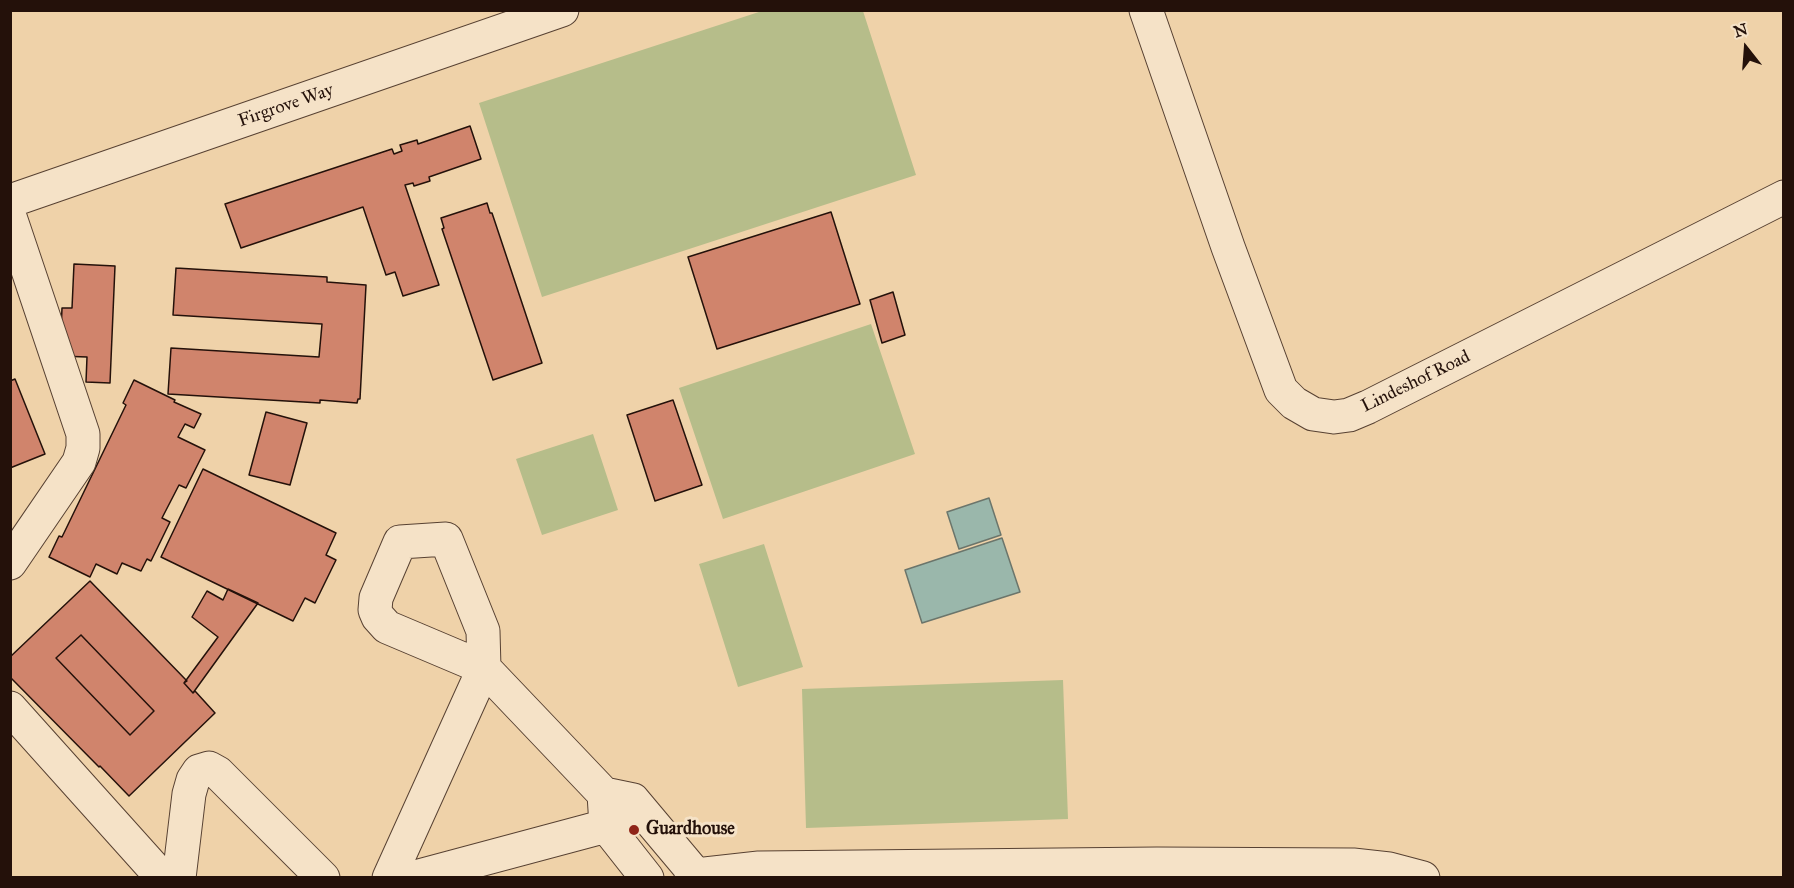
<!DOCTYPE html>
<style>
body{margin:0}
#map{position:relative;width:1794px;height:888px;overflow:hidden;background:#efd2a9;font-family:"IM FELL Great Primer",serif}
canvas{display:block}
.frame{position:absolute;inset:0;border:12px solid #24110a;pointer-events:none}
.north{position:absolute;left:1716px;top:18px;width:60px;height:60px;-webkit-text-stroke:4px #f5e2c7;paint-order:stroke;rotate:343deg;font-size:16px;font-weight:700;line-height:24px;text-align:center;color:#24110a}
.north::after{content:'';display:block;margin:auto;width:21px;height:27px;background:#24110a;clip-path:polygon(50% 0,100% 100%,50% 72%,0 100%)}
</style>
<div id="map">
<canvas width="1794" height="888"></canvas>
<div class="frame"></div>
<div class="north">N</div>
</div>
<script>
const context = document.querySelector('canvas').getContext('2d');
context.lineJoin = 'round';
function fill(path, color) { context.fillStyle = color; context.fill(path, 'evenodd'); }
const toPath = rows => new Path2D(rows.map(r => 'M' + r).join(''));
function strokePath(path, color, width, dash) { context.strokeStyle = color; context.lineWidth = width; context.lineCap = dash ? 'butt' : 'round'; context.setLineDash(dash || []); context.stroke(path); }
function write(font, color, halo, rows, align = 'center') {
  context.font = font + ' "IM FELL Great Primer",serif'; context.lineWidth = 6; context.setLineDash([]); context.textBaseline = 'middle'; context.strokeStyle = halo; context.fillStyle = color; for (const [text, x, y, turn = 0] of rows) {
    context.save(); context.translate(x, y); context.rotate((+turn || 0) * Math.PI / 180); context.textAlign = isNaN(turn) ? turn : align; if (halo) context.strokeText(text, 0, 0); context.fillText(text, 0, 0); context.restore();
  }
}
fill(toPath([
 [762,11,863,11,916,175,542,297,479,103],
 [871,324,915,454,723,519,679,388],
 [593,434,618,510,542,535,516,459],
 [764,544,803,667,738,687,699,564],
 [1063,680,1068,819,806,828,802,689]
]), '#b6bd8a');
const water = toPath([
 [989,498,1001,535,959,549,947,512,989,498],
 [1002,538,1020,592,922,623,905,570,1002,538]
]);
fill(water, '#9ab7ab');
strokePath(water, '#6b756b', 1.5);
const building = toPath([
 [470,126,481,159,429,177,430,181,414,186,413,183,405,185,439,285,403,296,395,272,386,275,363,207,241,248,225,204,392,149,394,154,402,151,400,145,417,140,418,144,470,126],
 [487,203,490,213,492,213,542,363,493,380,442,229,444,228,441,218,487,203],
 [831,212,860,304,717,349,688,257,831,212],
 [74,264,115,266,110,383,86,382,87,357,60,356,62,308,72,308,74,264],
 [176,268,327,277,327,282,366,285,360,399,358,399,357,403,320,400,320,403,168,394,171,348,319,357,322,324,173,315,176,268],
 [893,292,905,335,882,343,870,300,893,292],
 [15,379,45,454,10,468,10,381,15,379],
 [134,380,175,400,174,402,201,414,194,428,185,424,178,437,205,450,186,488,179,485,162,518,170,522,151,561,147,559,141,571,122,563,117,574,96,564,90,577,49,557,59,536,62,537,126,405,123,403,134,380],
 [673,400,702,485,655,501,627,415,673,400],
 [266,412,307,423,290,485,249,475,266,412],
 [203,469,336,533,326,555,336,560,315,603,305,598,293,621,161,557,203,469],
 [90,581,187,681,184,683,193,693,195,691,215,713,129,796,100,766,99,767,10,677,10,657,90,581],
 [81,635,154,711,130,735,56,658,81,635],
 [228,589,258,603,193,693,184,683,218,637,192,617,207,591,223,600,228,589],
 [81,635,154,711,130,735,56,658,81,635]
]);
fill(building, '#d0846c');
strokePath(building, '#24110a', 1.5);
const minor = toPath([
 [1146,10,1228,247,1281,390,1294,403,1313,414,1334,417,1349,415,1368,407,1784,197],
 [10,201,562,10],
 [10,217,83,434,83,448,79,462,10,563],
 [10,708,159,874,166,878],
 [179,878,189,794,193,780,199,771,209,768,218,773,323,878],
 [389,878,484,668,483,631,446,539,400,542,376,598,375,610,378,617,387,627,484,668,604,794],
 [412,878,606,826,633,800],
 [647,878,606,826,604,794,633,800,696,875],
 [691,878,696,875,759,868,1157,864,1353,865,1389,869,1423,878]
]);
strokePath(minor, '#574132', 35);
strokePath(minor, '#f5e2c7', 33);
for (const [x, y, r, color] of [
 [634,830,6,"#8f2418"]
]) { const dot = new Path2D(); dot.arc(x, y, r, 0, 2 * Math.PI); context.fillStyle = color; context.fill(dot); strokePath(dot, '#f5e2c7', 2); }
write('18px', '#24110a', '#f5e2c7', [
 ["Firgrove Way",286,106,-19],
 ["Lindeshof Road",1416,382,-26]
]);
write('bold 18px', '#24110a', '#f5e2c7', [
 ["Guardhouse",646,830]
], 'left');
</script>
